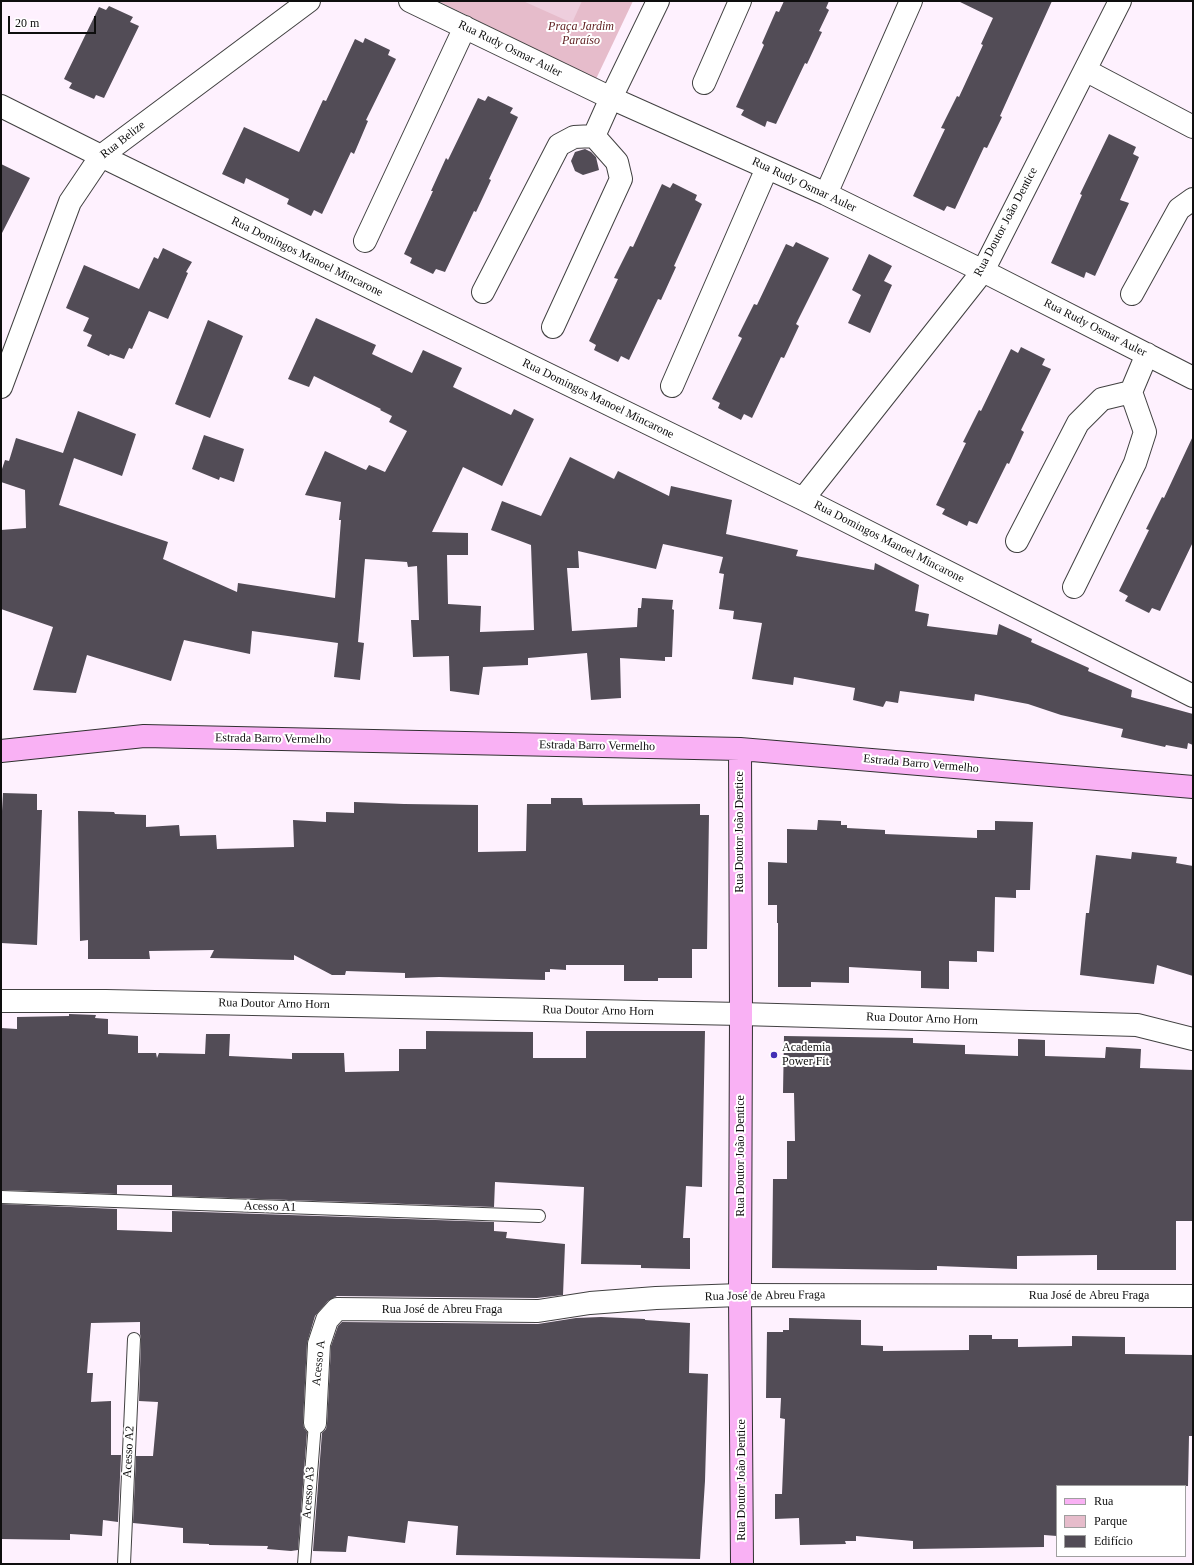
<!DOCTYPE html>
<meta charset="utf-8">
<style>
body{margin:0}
#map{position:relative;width:1194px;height:1565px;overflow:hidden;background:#fef1fe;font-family:Georgia,serif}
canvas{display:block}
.frame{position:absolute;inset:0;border:2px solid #0e0e0e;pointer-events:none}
.legend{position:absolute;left:1056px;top:1485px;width:130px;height:72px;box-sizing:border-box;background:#fff;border:1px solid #9f9f9f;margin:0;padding:5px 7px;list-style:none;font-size:12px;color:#0e0e0e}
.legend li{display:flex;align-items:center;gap:8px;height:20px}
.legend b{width:20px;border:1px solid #9f9f9f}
.scale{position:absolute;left:8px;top:16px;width:88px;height:18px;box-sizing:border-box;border:2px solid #0e0e0e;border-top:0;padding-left:5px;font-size:12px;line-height:14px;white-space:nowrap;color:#0e0e0e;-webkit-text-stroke:3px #fff;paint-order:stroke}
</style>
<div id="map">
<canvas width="1194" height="1565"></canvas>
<div class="frame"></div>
<ul class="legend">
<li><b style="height:5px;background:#f9b1f4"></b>Rua</li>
<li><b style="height:11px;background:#e6bccb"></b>Parque</li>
<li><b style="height:11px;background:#524c56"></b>Edifício</li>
</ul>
<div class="scale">20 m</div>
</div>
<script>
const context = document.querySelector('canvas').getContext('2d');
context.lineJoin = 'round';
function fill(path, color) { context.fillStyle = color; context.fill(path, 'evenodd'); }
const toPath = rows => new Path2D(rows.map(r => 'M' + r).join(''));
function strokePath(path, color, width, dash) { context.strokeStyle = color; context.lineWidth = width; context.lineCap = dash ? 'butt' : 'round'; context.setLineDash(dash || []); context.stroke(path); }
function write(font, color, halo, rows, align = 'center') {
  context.font = font + ' Georgia,serif'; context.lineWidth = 4; context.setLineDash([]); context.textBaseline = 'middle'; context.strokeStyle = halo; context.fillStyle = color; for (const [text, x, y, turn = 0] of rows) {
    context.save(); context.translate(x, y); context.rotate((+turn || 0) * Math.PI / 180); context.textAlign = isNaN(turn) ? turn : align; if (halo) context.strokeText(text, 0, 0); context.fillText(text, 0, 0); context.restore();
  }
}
fill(toPath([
 [438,1,633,1,596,79]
]), '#e6bccb');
fill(toPath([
 [523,1,582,1,572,23]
]), '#eecedd');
fill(toPath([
 [784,1,829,1,826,8,829,10,819,31,822,32,807,64,805,63,776,124,767,121,765,127,741,115,744,110,736,107,764,45,762,43,776,11,779,12],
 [958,1,1052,1,1000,116,1002,117,987,148,984,147,955,209,947,206,944,211,913,196,945,129,941,128,957,96,959,97,983,45,981,44,993,18],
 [109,6,133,17,130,22,139,26,104,98,96,95,94,99,69,88,72,83,64,79,99,7,106,10],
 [365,38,390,50,388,55,396,59,366,120,368,121,354,154,351,152,322,214,314,210,311,216,287,204,289,199,246,178,244,184,222,174,244,127,299,152,323,100,326,101,355,39,363,43],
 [488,96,513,108,510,113,518,117,489,179,491,180,476,212,474,211,445,272,436,269,433,274,410,263,412,258,404,254,433,191,431,191,446,158,448,160,478,98,485,101],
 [1109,134,1136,147,1133,154,1139,157,1120,200,1129,203,1095,276,1086,272,1084,278,1051,263,1082,195,1080,194],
 [585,149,591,152,596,157,599,170,583,175,575,171,571,161,575,152],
 [1,164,30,178,1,235],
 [673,183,697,195,695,200,702,204,674,266,676,267,661,300,658,299,629,360,621,356,618,362,594,350,596,345,589,341,618,279,614,278,630,246,633,247,662,184,670,188],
 [796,242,829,258,796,324,799,326,784,358,781,357,752,418,744,414,741,420,718,408,720,403,712,399,742,338,738,336,754,304,757,305,786,244,793,247],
 [163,248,192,262,186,272,188,273,168,319,149,311,132,349,129,348,124,359,110,354,109,356,87,346,92,335,83,331,89,318,66,308,84,265,139,289,154,257,158,259],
 [869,254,892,266,884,281,892,285,870,333,848,323,861,295,852,290],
 [316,318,376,345,372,354,412,373,423,350,462,368,453,387,511,415,514,409,534,419,502,486,463,467,432,532,468,533,468,555,447,555,448,604,481,606,480,632,534,630,531,545,491,530,502,501,541,516,570,457,614,479,618,471,669,496,671,486,732,500,726,534,798,550,796,556,874,570,875,563,919,585,915,611,929,614,927,626,997,635,999,624,1032,639,1031,642,1089,668,1088,671,1132,690,1131,697,1193,714,1193,745,1188,743,1187,749,1166,745,1165,747,1121,737,1123,729,1061,715,1028,704,975,694,974,701,900,691,898,703,886,701,883,707,853,700,855,688,794,677,793,685,752,679,762,623,733,619,734,611,719,609,724,574,719,573,723,557,663,544,656,569,578,551,579,568,567,568,572,631,637,627,638,608,641,608,642,598,673,600,672,609,674,610,672,657,665,657,665,661,620,658,621,698,591,700,587,653,528,658,528,665,483,667,479,695,450,691,449,656,413,657,411,620,419,620,417,566,408,567,407,562,365,559,358,642,364,643,360,680,334,677,338,643,252,631,250,654,184,640,171,681,87,655,76,693,33,690,53,627,1,609,1,530,26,528,25,490,1,482,1,472,5,460,9,461,16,438,63,453,78,411,136,434,122,476,74,458,59,505,168,542,163,559,237,592,238,583,335,598,341,520,339,520,341,502,305,495,325,451,366,470,369,465,385,472,407,431,389,422,392,416,380,410,381,409,314,376,309,387,288,379],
 [208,320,243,336,210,418,175,404],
 [1021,347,1045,359,1042,365,1051,369,1021,430,1024,432,1009,464,1007,463,977,524,969,521,967,526,942,514,945,509,936,505,966,443,963,442,979,410,981,411,1011,349,1018,353],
 [204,435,244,449,234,482,220,477,219,480,192,469],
 [1193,436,1193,542,1160,611,1152,608,1149,613,1125,601,1128,596,1119,591,1149,530,1146,529,1162,497,1164,498],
 [3,793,37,794,37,810,42,810,37,945,1,943,1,811,2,811],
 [551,798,582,798,583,805,700,804,700,815,709,815,707,949,692,949,692,978,658,978,658,981,624,981,624,965,566,965,566,970,550,969,550,972,545,972,545,980,439,977,405,978,405,973,346,971,345,975,332,975,294,955,294,960,210,958,214,950,149,951,150,959,88,959,88,940,80,941,78,811,114,812,115,814,146,815,146,827,179,825,180,836,216,835,217,849,294,847,293,820,326,822,326,812,354,813,354,802,404,804,478,805,478,852,526,851,527,804,551,804],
 [818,820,841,821,841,825,847,825,847,828,885,830,885,834,977,838,977,830,995,830,995,821,1033,822,1030,890,1016,890,1016,898,995,897,994,952,977,951,977,962,949,961,949,989,921,988,921,971,849,967,849,983,811,982,811,987,778,987,778,923,777,923,777,905,768,905,768,862,787,863,787,829,817,830],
 [1132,852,1177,857,1176,863,1193,866,1193,976,1157,965,1154,984,1080,975,1086,913,1089,913,1096,855,1131,859],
 [69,1014,96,1015,95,1018,108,1019,108,1034,138,1036,138,1053,156,1053,157,1058,159,1053,205,1054,206,1034,230,1034,229,1056,292,1059,292,1053,344,1053,345,1072,399,1071,399,1049,426,1049,426,1031,533,1032,533,1058,586,1058,586,1031,705,1031,702,1187,686,1186,683,1238,690,1238,690,1269,641,1268,641,1265,581,1264,584,1187,495,1182,494,1207,172,1196,172,1185,117,1185,117,1194,1,1190,1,1028,17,1029,17,1017,69,1016],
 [784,1036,913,1038,913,1043,965,1045,965,1054,1018,1056,1018,1039,1045,1040,1045,1056,1105,1058,1106,1047,1141,1049,1140,1068,1193,1070,1193,1221,1176,1221,1176,1270,1097,1270,1097,1255,1017,1256,1017,1269,937,1266,937,1270,918,1270,772,1268,773,1179,787,1179,787,1141,795,1141,794,1093,783,1093],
 [1,1204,117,1209,117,1230,172,1232,172,1211,494,1222,494,1231,507,1232,506,1238,565,1244,563,1295,537,1298,337,1296,328,1301,315,1316,307,1343,303,1422,304,1428,307,1432,298,1550,291,1551,267,1549,268,1546,209,1545,209,1544,183,1543,183,1528,133,1523,136,1456,153,1456,158,1402,139,1401,141,1339,140,1334,140,1322,91,1323,87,1373,93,1373,91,1402,111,1401,111,1455,121,1455,118,1522,103,1520,102,1536,70,1534,70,1540,1,1539],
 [601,1317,645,1319,645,1320,690,1323,689,1373,708,1374,705,1481,700,1559,456,1555,458,1526,408,1521,405,1543,348,1536,346,1552,313,1551,322,1433,326,1429,327,1424,331,1346,338,1326,342,1322,538,1324,576,1318],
 [789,1318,861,1320,861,1345,883,1346,883,1351,969,1350,969,1335,992,1335,992,1339,1018,1339,1018,1347,1072,1346,1072,1336,1125,1337,1125,1354,1193,1355,1193,1436,1189,1436,1188,1486,1057,1486,1057,1536,1044,1535,1044,1547,913,1549,913,1541,856,1536,856,1541,845,1541,846,1544,800,1545,799,1518,775,1519,775,1494,782,1494,785,1419,780,1418,781,1398,766,1398,767,1332,783,1332,783,1330,789,1330]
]), '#524c56');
const lane = toPath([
 [1,1197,539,1216],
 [124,1564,134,1339],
 [304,1564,315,1423]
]);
const street = toPath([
 [410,1,611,98,826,194,983,271,1193,378],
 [1085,70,1193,127],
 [704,83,740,1],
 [1,106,101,156,803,499,1193,696],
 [826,194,911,1],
 [365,241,465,27],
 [483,292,559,145,574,137,594,136,611,98,658,1],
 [1132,294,1179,209,1193,199],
 [553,327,621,179,617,162,594,136],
 [672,386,767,168],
 [1,387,70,202,101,156,309,1],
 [803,499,983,271,1120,1],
 [1017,541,1078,423,1102,399,1131,392],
 [1074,587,1135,463,1145,432,1131,392,1147,354],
 [1,1001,106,1001,741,1014,1137,1025,1193,1039],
 [315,1423,319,1344,327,1320,337,1309,538,1311,590,1303,656,1298,740,1295,1193,1296]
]);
const secondary = toPath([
 [740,749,741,1014,740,1295,742,1564],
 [1,751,144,736,740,749,1193,787]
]);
strokePath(lane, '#414141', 14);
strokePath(street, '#414141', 24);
strokePath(secondary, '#303030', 24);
strokePath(lane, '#fff', 12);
strokePath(street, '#fff', 22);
strokePath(secondary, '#f9b1f4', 22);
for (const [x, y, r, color] of [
 [774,1055,4,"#4230b5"]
]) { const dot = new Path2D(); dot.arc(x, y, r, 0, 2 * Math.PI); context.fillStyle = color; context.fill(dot); strokePath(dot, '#fff', 1.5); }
write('italic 12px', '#622324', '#fff', [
 ["Praça Jardim",581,27],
 ["Paraíso",581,41]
]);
write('12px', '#0e0e0e', '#fff', [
 ["Rua Rudy Osmar Auler",510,49,26],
 ["Rua Belize",123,140,-38],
 ["Rua Rudy Osmar Auler",804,185,25],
 ["Rua Doutor João Dentice",1006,222,-62],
 ["Rua Domingos Manoel Mincarone",307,257,26],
 ["Rua Rudy Osmar Auler",1095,328,27],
 ["Rua Domingos Manoel Mincarone",598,399,26],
 ["Rua Domingos Manoel Mincarone",889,542,27],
 ["Estrada Barro Vermelho",273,739,1],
 ["Estrada Barro Vermelho",597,746,1],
 ["Estrada Barro Vermelho",921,764,5],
 ["Rua Doutor João Dentice",740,832,-90],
 ["Rua Doutor Arno Horn",274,1004,1],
 ["Rua Doutor Arno Horn",598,1011,1],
 ["Rua Doutor Arno Horn",922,1019,2],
 ["Rua Doutor João Dentice",741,1156,-90],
 ["Acesso A1",270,1207,2],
 ["Rua José de Abreu Fraga",765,1296,-1],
 ["Rua José de Abreu Fraga",1089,1296],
 ["Rua José de Abreu Fraga",442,1310],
 ["Acesso A",319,1363,-84],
 ["Acesso A2",129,1452,-87],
 ["Rua Doutor João Dentice",742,1480,-90],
 ["Acesso A3",309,1493,-86]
]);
write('12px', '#0e0e0e', '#fff', [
 ["Academia",782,1048],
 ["Power Fit",782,1062]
], 'left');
</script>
